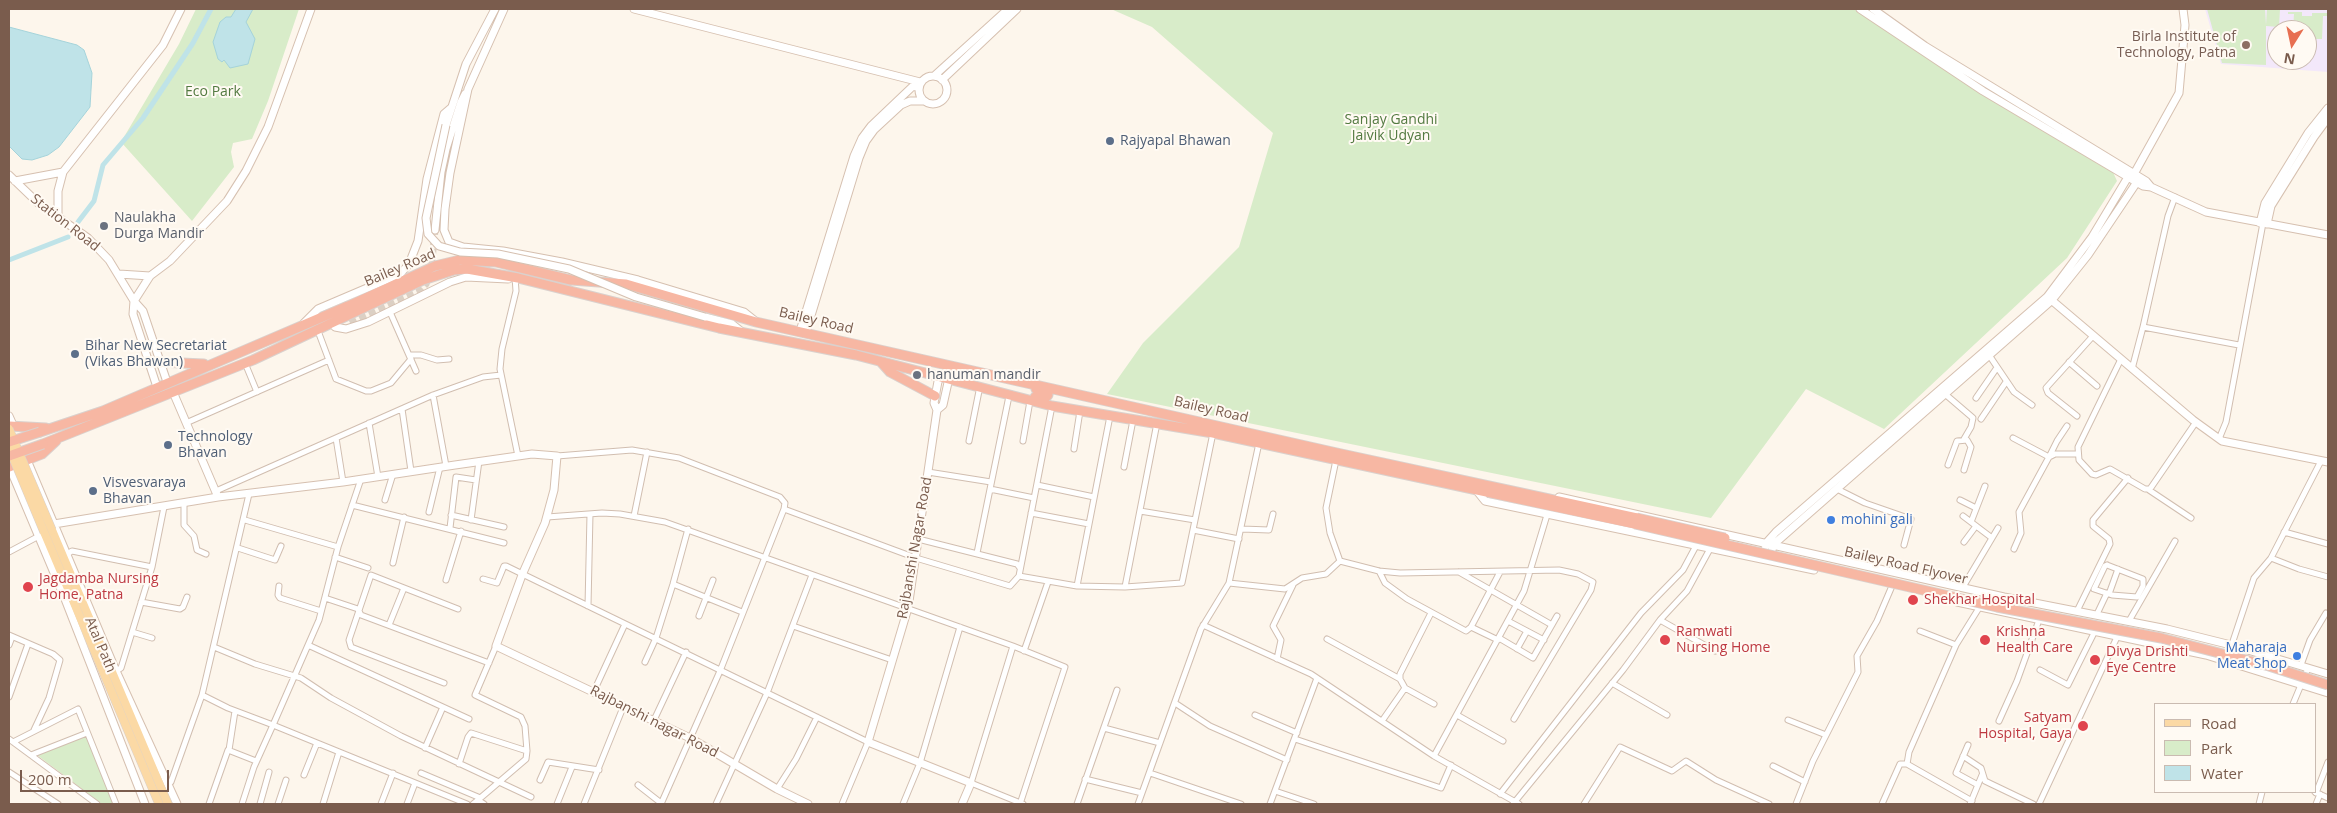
<!DOCTYPE html>
<style>
body{margin:0}
#map{position:relative;width:2337px;height:813px;overflow:hidden;background:#fdf6ec;font-family:"Open Sans",sans-serif}
canvas{display:block}
.frame{position:absolute;inset:0;border:10px solid #7a5c4d;pointer-events:none}
.legend{position:absolute;left:2154px;top:703px;width:162px;height:90px;box-sizing:border-box;background:#fffaf3;border:1px solid #cabbb1;margin:0;padding:6px 9px;list-style:none;font-size:15px;color:#7a5c4d}
.legend li{display:flex;align-items:center;gap:10px;height:25px}
.legend b{width:25px;border:1px solid #cabbb1}
.north{position:absolute;left:2267px;top:20px;width:50px;height:50px;box-sizing:border-box;background:#fffaf3;border:1px solid #cabbb1;border-radius:50%;rotate:190deg;font-size:14px;font-weight:700;line-height:20px;text-align:center;color:#7a5c4d}
.north::after{content:'';display:block;margin:auto;width:18px;height:22px;background:#e76f51;clip-path:polygon(50% 0,100% 100%,50% 72%,0 100%)}
.scale{position:absolute;left:20px;top:770px;width:149px;height:22px;box-sizing:border-box;border:2px solid #7a5c4d;border-top:0;padding-left:6px;font-size:15px;line-height:18px;white-space:nowrap;color:#7a5c4d;-webkit-text-stroke:4px #fffaf3;paint-order:stroke}
</style>
<div id="map">
<canvas width="2337" height="813"></canvas>
<div class="frame"></div>
<ul class="legend">
<li><b style="height:6px;background:#fbd9a5"></b>Road</li>
<li><b style="height:14px;background:#d8ecc9"></b>Park</li>
<li><b style="height:14px;background:#bfe3e8"></b>Water</li>
</ul>
<div class="north">N</div>
<div class="scale">200 m</div>
</div>
<script>
const context = document.querySelector('canvas').getContext('2d');
context.lineJoin = 'round';
function fill(path, color) { context.fillStyle = color; context.fill(path, 'evenodd'); }
const toPath = rows => new Path2D(rows.map(r => 'M' + r).join(''));
function strokePath(path, color, width, dash) { context.strokeStyle = color; context.lineWidth = width; context.lineCap = dash ? 'butt' : 'round'; context.setLineDash(dash || []); context.stroke(path); }
function write(font, color, halo, rows, align = 'center') {
  context.font = font + ' "Open Sans",sans-serif'; context.lineWidth = 4; context.setLineDash([]); context.textBaseline = 'middle'; context.strokeStyle = halo; context.fillStyle = color; for (const [text, x, y, turn = 0] of rows) {
    context.save(); context.translate(x, y); context.rotate((+turn || 0) * Math.PI / 180); context.textAlign = isNaN(turn) ? turn : align; if (halo) context.strokeText(text, 0, 0); context.fillText(text, 0, 0); context.restore();
  }
}
fill(toPath([
 [2205,9,2328,9,2328,72,2221,64],
 [2277,30,2307,30,2307,60,2277,60]
]), '#f3e8fa');
fill(toPath([
 [196,9,299,9,268,101,252,139,233,143,231,152,234,167,192,221,121,142,179,44],
 [1111,9,1860,9,2112,170,2117,181,2067,258,1884,429,1806,389,1711,518,1107,394,1143,343,1239,247,1273,133,1152,27],
 [2207,9,2265,9,2266,25,2267,9,2280,9,2279,27,2266,26,2266,65,2222,63],
 [2288,12,2302,12,2302,16,2312,16,2312,13,2327,13,2327,16,2323,16,2322,39,2307,39,2307,30,2293,30,2294,14,2288,14],
 [86,736,113,804,102,804,37,755]
]), '#d8ecc9');
const water = toPath([
 [236,9,253,9,246,22,255,39,248,64,230,68,224,60,222,62,218,59,213,42,220,22,226,17,231,17,236,9],
 [9,27,77,45,84,50,92,73,90,107,59,147,48,155,32,160,22,159,9,146,9,27]
]);
fill(water, '#bfe3e8');
strokePath(water, '#a5d3da', 1);
strokePath(toPath([
 [78,222,94,201,103,165,143,118,193,43,211,9],
 [9,260,68,237]
]), '#bfe3e8', 5);
strokePath(toPath([
 [350,323,418,292,426,284,431,270,435,230]
]), '#dcd0c4', 7, [7, 3.5]);
const street = toPath([
 [515,277,516,291,502,349,500,369,518,456],
 [390,312,416,371],
 [2143,327,2168,216,2175,197],
 [318,331,336,379,366,391,371,391,391,383,411,359],
 [409,355,421,355,437,360,449,359],
 [1989,355,2014,392,2032,405],
 [2121,359,2078,447,2079,460,2092,474,2096,475,2110,469,2145,489,2150,489,2196,422],
 [2069,362,2097,386],
 [245,363,257,392],
 [2132,369,2143,327,2239,345],
 [1945,394,1973,418,1971,427,1964,439],
 [433,395,446,466],
 [1976,398,1996,369],
 [402,409,411,471],
 [2077,416,2048,393,2046,388,2093,336],
 [1981,419,2006,382],
 [186,423,329,360],
 [369,423,378,477],
 [336,438,343,482],
 [2013,438,2049,457,2057,441,2067,426],
 [2219,439,2226,422,2263,223],
 [969,441,980,386],
 [1023,441,1030,401],
 [1074,449,1080,411],
 [557,456,632,450,679,458,780,497,785,503,784,509,916,558,1010,586,1019,576,1052,406],
 [1336,460,1326,508,1330,533,1340,561,1379,571,1400,573,1559,570,1578,574,1593,582,1591,590,1514,719],
 [2321,461,2271,558,2299,569,2328,577],
 [1948,465,1957,441,1967,440,1971,447,1964,470],
 [1124,467,1133,420],
 [928,472,991,482],
 [1037,485,1094,497],
 [990,489,1034,498],
 [1837,489,1865,503,1911,519,1904,545],
 [2149,490,2191,518],
 [216,491,433,395,483,377,501,375],
 [249,494,202,695,228,708,273,725,319,620,338,547,361,479],
 [385,500,393,474],
 [1960,500,1976,508],
 [184,504,184,525,194,536,197,550,206,554],
 [352,505,504,543],
 [1140,511,1195,520],
 [429,512,440,467],
 [1031,513,1089,524],
 [451,515,504,527],
 [634,516,647,452],
 [1963,516,1992,538],
 [547,517,602,513,620,514,665,522,1013,646,971,783,1023,804],
 [245,520,338,547],
 [471,520,479,461],
 [1971,522,1985,486],
 [450,528,456,477,476,480],
 [1242,529,1269,530,1273,514],
 [1193,530,1239,539],
 [2284,532,2328,544],
 [918,539,1017,564,1020,568],
 [1964,542,1976,526],
 [238,548,275,560,281,546],
 [2014,549,2021,533,2019,512,2049,457,2055,454,2077,454],
 [9,552,39,536],
 [977,553,1009,396],
 [67,554,72,551,152,567,164,507],
 [335,557,368,568],
 [393,563,404,517],
 [2107,565,2143,579,2143,586,2137,597,2112,595,2094,589,2105,566,2107,565],
 [1379,571,1385,583,1407,599,1466,631,1471,627,1500,572],
 [1459,572,1552,625],
 [1019,576,1077,586,1125,587,1182,583,1213,433],
 [483,579,497,583,504,566,506,566,868,742,842,804],
 [446,580,461,531],
 [1229,583,1285,589,1302,578,1326,574,1340,561],
 [673,584,742,612],
 [279,586,278,595,280,598,321,611],
 [1077,586,1110,416],
 [1125,587,1157,423],
 [1963,587,1998,528],
 [2109,594,2118,569],
 [325,598,358,609,361,615,489,663],
 [141,602,180,609,183,607,187,597],
 [588,606,590,514],
 [2077,611,2110,544,2109,539,2093,526,2093,520,2128,478],
 [2097,614,2107,593],
 [699,616,713,580],
 [1660,620,1715,651],
 [1508,621,1544,640],
 [2129,621,2175,541],
 [389,625,404,588],
 [1203,625,1311,674,1434,756,1519,804],
 [793,626,892,660],
 [1471,627,1498,640],
 [1920,631,1956,645],
 [132,632,152,638],
 [9,635,53,654,60,660,49,698,34,730],
 [1499,638,1533,658,1557,616],
 [1327,639,1400,679],
 [9,645,12,637],
 [308,645,469,719],
 [1013,646,1065,667,1020,804],
 [214,647,255,664,301,678,331,698,401,736,531,797],
 [1517,649,1527,631],
 [1024,651,1048,582],
 [2228,656,2254,578,2271,558],
 [1277,659,1281,640,1273,626,1293,585],
 [645,662,656,638,673,584,688,529],
 [2301,665,2310,640,2326,613],
 [2040,670,2068,685,2095,631],
 [116,671,121,668,152,567],
 [444,683,351,647,349,640,371,575,458,609],
 [1612,683,1667,715],
 [1405,688,1400,679,1400,674,1431,613],
 [594,691,625,624],
 [9,697,28,644],
 [1175,703,1210,726,1287,760],
 [2293,704,2308,668],
 [1255,715,1297,733],
 [1457,715,1503,741],
 [654,720,686,652],
 [1788,720,1826,735],
 [1382,721,1405,688,1434,704],
 [1999,721,2017,681,2039,620],
 [1104,728,1160,743],
 [9,739,97,804],
 [1295,739,1441,788,1451,765],
 [13,742,78,709,116,804],
 [1968,745,1956,773,1978,785],
 [425,748,443,707],
 [229,750,235,711],
 [31,755,87,733],
 [1434,756,1524,591,1547,515],
 [1963,756,1981,768,1985,781,2033,804],
 [459,764,468,737,471,733,527,751],
 [1773,766,1805,782],
 [9,772,58,804],
 [421,773,478,797],
 [1150,773,1241,804],
 [304,775,317,743],
 [1085,779,1142,793],
 [540,780,548,762,599,770],
 [167,784,171,782,202,695],
 [638,785,661,803],
 [777,789,796,759,817,717],
 [1275,791,1314,804],
 [2315,792,2328,798],
 [2316,793,2328,762],
 [1500,794,1641,613,1683,570,1697,544],
 [478,800,526,759,527,751,525,726,521,717,475,695,496,646],
 [1972,801,1907,764,1909,752,1956,645,1979,608],
 [209,804,228,750,256,761],
 [242,804,254,767,273,725,467,804],
 [260,804,269,772],
 [278,804,286,780],
 [323,804,339,752],
 [381,804,393,773],
 [407,804,415,783],
 [473,804,478,800,484,804],
 [557,804,572,767],
 [584,804,624,705],
 [661,804,720,671,784,509],
 [716,804,767,693,812,575],
 [903,804,920,763,960,627],
 [1077,804,1117,690],
 [1138,804,1201,629,1229,583,1259,443],
 [1270,804,1317,678],
 [1513,804,1623,670,1660,620,1687,591,1711,547],
 [1584,804,1620,747,1672,771,1686,761,1716,780,1769,804],
 [1796,804,1813,761,1858,672,1857,656,1877,621,1892,586],
 [1882,804,1900,764,1907,764],
 [1970,804,1982,775],
 [2039,804,2118,635],
 [2259,804,2262,792],
 [2316,804,2320,794]
]);
const secondary = toPath([
 [504,9,468,89,450,173,445,209,444,230,449,242,463,247,503,251,562,262,638,280,744,312,754,320],
 [634,9,920,82],
 [1860,9,1983,91,2143,186,2151,187,2206,212,2328,235],
 [1873,9,1925,46,2146,181,2151,187],
 '919 90a14 14 0 1 1 28 0a14 14 0 1 1-28 0Z',
 [934,76,1008,9],
 [942,80,1017,9],
 [446,125,466,64,495,9],
 [2134,174,2179,93,2185,25,2183,9],
 [9,175,38,203,88,238,109,260,134,301,143,311,167,382],
 [15,181,63,172],
 [58,216,58,191,63,172,163,45,181,9],
 [2260,223,2265,203,2308,133,2328,108],
 [2267,224,2271,206,2314,137,2328,118],
 [435,230,441,172,446,149,461,102,465,94],
 [119,274,150,276],
 [2049,298,2193,420,2222,441,2328,462],
 [705,317,732,324,742,332],
 [304,323,318,309,386,280,401,273,409,264,418,241,427,179,444,114,451,108],
 [335,327,346,329,368,322,450,282,466,277,508,279],
 [800,331,854,156,862,138,871,126,912,87,919,86],
 [806,332,859,158,866,141,874,130,901,105,910,101,924,101],
 [939,376,934,403,937,410,908,608,868,742,971,783,962,804],
 [157,387,133,314,134,301,150,276,170,261,227,201,246,171,268,127,311,9],
 [173,392,218,497],
 [937,410,943,405,949,378],
 [9,416,13,425],
 [27,460,116,671,177,804],
 [9,466,65,599,145,804],
 [1477,491,1485,501,1814,570],
 [1559,497,2004,597,2167,629,2231,645,2328,674],
 [54,524,218,497,343,482,455,465,532,454,557,456,554,490,545,523,522,575,496,646,690,738,777,789,808,804],
 [1762,558,1767,542,1776,532,2047,297,2092,237,2128,177],
 [1769,559,1774,544,2052,300,2088,255,2137,182],
 [1957,602,2206,655,2328,693]
]);
const primary = toPath([
 [52,530,168,804],
 [44,532,159,804]
]);
const highway = toPath([
 [159,362,204,364],
 [881,362,890,372,935,396],
 [1035,397,1045,398,1048,395,1036,389],
 [9,426,46,428],
 [40,432,103,411,348,306,435,266,460,260,496,262,571,280,626,284,756,322,1337,453,1637,518],
 [43,444,253,360,423,280,454,270,467,269,518,278,719,328,856,355,1052,406,1213,433,1635,524],
 [9,467,42,454,56,441]
]);
strokePath(street, '#d1beb0', 7);
strokePath(secondary, '#d6c0b0', 9);
strokePath(primary, '#dad1cd', 9);
strokePath(highway, '#dad1cd', 11);
strokePath(street, '#fff', 5);
strokePath(secondary, '#fff', 7);
strokePath(primary, '#fbd9a5', 8);
strokePath(highway, '#f7b7a3', 9);
const secondaryBridge = toPath([
 [446,125,426,218,428,234,439,246,460,252,498,254,569,269,636,297,705,317]
]);
const primaryBridge = toPath([
 [9,429,52,530],
 [9,448,44,532]
]);
const highwayBridge = toPath([
 [9,442,40,432],
 [9,456,43,444],
 [1637,518,1725,538],
 [1635,524,1997,607,2161,638,2269,666,2328,685]
]);
strokePath(secondaryBridge, '#d6c0b0', 9, []);
strokePath(primaryBridge, '#dad1cd', 9, []);
strokePath(highwayBridge, '#dad1cd', 11, []);
strokePath(secondaryBridge, '#fff', 7);
strokePath(primaryBridge, '#fbd9a5', 8);
strokePath(highwayBridge, '#f7b7a3', 9);
for (const [x, y, r, color] of [
 [2246,45,5,"#8d6e63"],
 [1110,141,5,"#5c6f8a"],
 [104,226,5,"#6b7280"],
 [75,354,5,"#5c6f8a"],
 [917,375,5,"#6b7280"],
 [168,445,5,"#5c6f8a"],
 [93,491,5,"#5c6f8a"],
 [1831,520,5,"#3f7fe0"],
 [28,587,6,"#e0444e"],
 [1913,600,6,"#e0444e"],
 [1665,640,6,"#e0444e"],
 [1985,640,6,"#e0444e"],
 [2297,656,5,"#3f7fe0"],
 [2095,660,6,"#e0444e"],
 [2083,726,6,"#e0444e"]
]) { const dot = new Path2D(); dot.arc(x, y, r, 0, 2 * Math.PI); context.fillStyle = color; context.fill(dot); strokePath(dot, '#fffaf3', 2); }
write('14px', '#785e54', '#fffaf3', [
 ["Birla Institute of",2236,37],
 ["Technology, Patna",2236,53]
], 'right');
write('14px', '#537a41', '#fffaf3', [
 ["Eco Park",213,92],
 ["Sanjay Gandhi",1391,120],
 ["Jaivik Udyan",1391,136]
]);
write('14px', '#4e5e75', '#fffaf3', [
 ["Rajyapal Bhawan",1120,141],
 ["Bihar New Secretariat",85,346],
 ["(Vikas Bhawan)",85,362],
 ["Technology",178,437],
 ["Bhavan",178,453],
 ["Visvesvaraya",103,483],
 ["Bhavan",103,499]
], 'left');
write('14px', '#5b616d', '#fffaf3', [
 ["Naulakha",114,218],
 ["Durga Mandir",114,234],
 ["hanuman mandir",927,375]
], 'left');
write('14px', '#7a5c4d', '#fffaf3', [
 ["Station Road",65,223,38],
 ["Bailey Road",400,268,-23],
 ["Bailey Road",816,321,13],
 ["Bailey Road",1211,410,13],
 ["Rajbanshi Nagar Road",915,548,-80],
 ["Bailey Road Flyover",1906,566,13],
 ["Atal Path",100,645,67],
 ["Rajbanshi nagar Road",654,722,27]
]);
write('14px', '#366cbe', '#fffaf3', [
 ["mohini gali",1841,520],
 ["Maharaja",2287,648,"right"],
 ["Meat Shop",2287,664,"right"]
], 'left');
write('14px', '#be3a42', '#fffaf3', [
 ["Jagdamba Nursing",39,579],
 ["Home, Patna",39,595],
 ["Shekhar Hospital",1924,600],
 ["Ramwati",1676,632],
 ["Nursing Home",1676,648],
 ["Krishna",1996,632],
 ["Health Care",1996,648],
 ["Divya Drishti",2106,652],
 ["Eye Centre",2106,668],
 ["Satyam",2072,718,"right"],
 ["Hospital, Gaya",2072,734,"right"]
], 'left');
</script>
